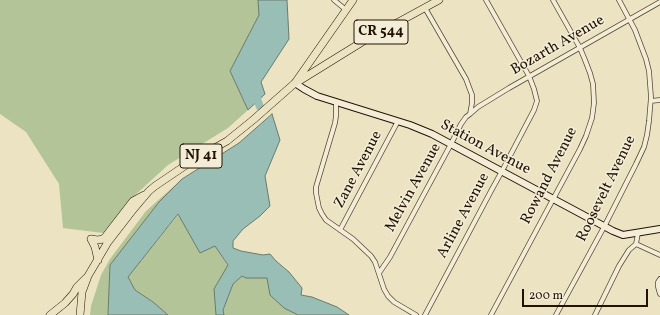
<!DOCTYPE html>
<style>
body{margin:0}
#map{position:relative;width:660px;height:315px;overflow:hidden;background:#ece3c3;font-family:Vollkorn,serif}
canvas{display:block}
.scale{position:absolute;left:522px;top:289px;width:126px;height:18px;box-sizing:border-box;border:2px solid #221300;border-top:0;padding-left:5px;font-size:12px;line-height:14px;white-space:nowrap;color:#221300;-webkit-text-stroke:3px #f3edd8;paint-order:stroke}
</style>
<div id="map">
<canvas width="660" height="315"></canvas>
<div class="scale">200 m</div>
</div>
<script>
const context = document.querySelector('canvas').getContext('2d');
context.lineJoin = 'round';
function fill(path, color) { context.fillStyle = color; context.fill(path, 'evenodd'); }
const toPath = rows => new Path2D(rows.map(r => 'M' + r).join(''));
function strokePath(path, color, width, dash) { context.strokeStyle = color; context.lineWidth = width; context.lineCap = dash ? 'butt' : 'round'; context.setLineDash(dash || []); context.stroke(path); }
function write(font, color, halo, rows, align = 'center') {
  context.font = font + ' Vollkorn,serif'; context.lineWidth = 3; context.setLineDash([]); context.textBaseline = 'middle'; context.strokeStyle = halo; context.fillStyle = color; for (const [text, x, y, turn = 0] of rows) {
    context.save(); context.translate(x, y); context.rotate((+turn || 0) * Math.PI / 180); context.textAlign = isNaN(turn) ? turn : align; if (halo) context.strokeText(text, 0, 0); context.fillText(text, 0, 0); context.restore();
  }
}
fill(toPath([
 [0,0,258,0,259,15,230,71,248,110,228,128,168,165,132,198,103,233,63,228,59,184,26,132,0,114],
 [182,179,159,202,110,265,108,314,108,315,90,315,91,306,101,275,110,259,146,211],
 [179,214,200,253,215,246,228,266,214,289,216,315,168,315,153,302,135,290,128,277],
 [242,275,246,278,267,277,304,315,224,315,223,310,233,284]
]), '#b3c598');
const water = toPath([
 [258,0,287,0,289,39,261,82,265,94,248,110,230,71,259,15,258,0],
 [272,114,280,140,265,176,270,206,260,216,243,229,233,241,233,248,241,251,263,255,270,254,276,261,289,272,302,288,301,295,312,297,337,307,349,315,298,315,284,308,270,295,267,278,246,278,242,276,233,284,223,310,224,315,216,315,214,289,228,265,215,246,200,253,178,214,128,277,135,290,153,302,168,315,108,315,108,314,110,265,159,202,182,179,239,143,272,114]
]);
fill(water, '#99beb6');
strokePath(water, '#697a6d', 1);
strokePath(toPath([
 [254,90,260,107]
]), '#99beb6', 8);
const street = toPath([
 [334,0,346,10],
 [651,101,660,100],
 [336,102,336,116,335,123,316,187,316,193,319,208,322,214,326,220,353,239,371,256,375,262,384,289,388,296,394,302,416,315],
 [470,114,478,107,509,88,660,2],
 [340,230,398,121],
 [636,244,638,233],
 [379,273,390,257,451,144,461,124,466,117,470,114,472,103,472,95,466,79,425,8],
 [660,279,658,282,658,287,660,294],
 [425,315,491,191,502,171,534,110,537,101,534,89,529,76,486,0],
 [491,315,580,149,586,136,592,118,594,103,593,84,590,73,585,60,580,48,553,0],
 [556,315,604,227,636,164,644,147,647,135,649,121,651,97,649,71,646,59,635,30,619,0],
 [595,315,619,266,629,250,636,244,660,255]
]);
const secondary = toPath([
 [295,83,304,89,317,96,410,125,432,134,613,231,623,235,660,229]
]);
const primary = toPath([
 [299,81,362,42,439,0],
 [91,239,98,240,103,239,106,236,133,201,144,195],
 [91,239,95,247,98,260],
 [50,315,65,303,73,294,77,287,86,278],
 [80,315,82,292,88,276,108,242,132,211,149,191,155,186,195,159,227,141,253,120,295,83,353,0]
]);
strokePath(street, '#544731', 5.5);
strokePath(secondary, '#221300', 8);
strokePath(primary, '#221300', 8);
strokePath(street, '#f3edd8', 4);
strokePath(secondary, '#f3edd8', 6);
strokePath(primary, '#ece3c3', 7);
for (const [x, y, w] of [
 [381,32,54],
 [201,156,42]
]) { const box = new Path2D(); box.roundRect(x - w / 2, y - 12, w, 24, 3); context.fillStyle = '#f3edd8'; context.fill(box); strokePath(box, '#221300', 1); }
write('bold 14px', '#221300', null, [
 ["CR 544",381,32],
 ["NJ 41",201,156]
]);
write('15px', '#221300', '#f3edd8', [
 ["Bozarth Avenue",558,46,-30],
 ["Station Avenue",485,148,28],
 ["Zane Avenue",359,170,-62],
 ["Rowand Avenue",550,176,-63],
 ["Melvin Avenue",414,188,-61],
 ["Roosevelt Avenue",607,189,-64],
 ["Arline Avenue",464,216,-62]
]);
</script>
